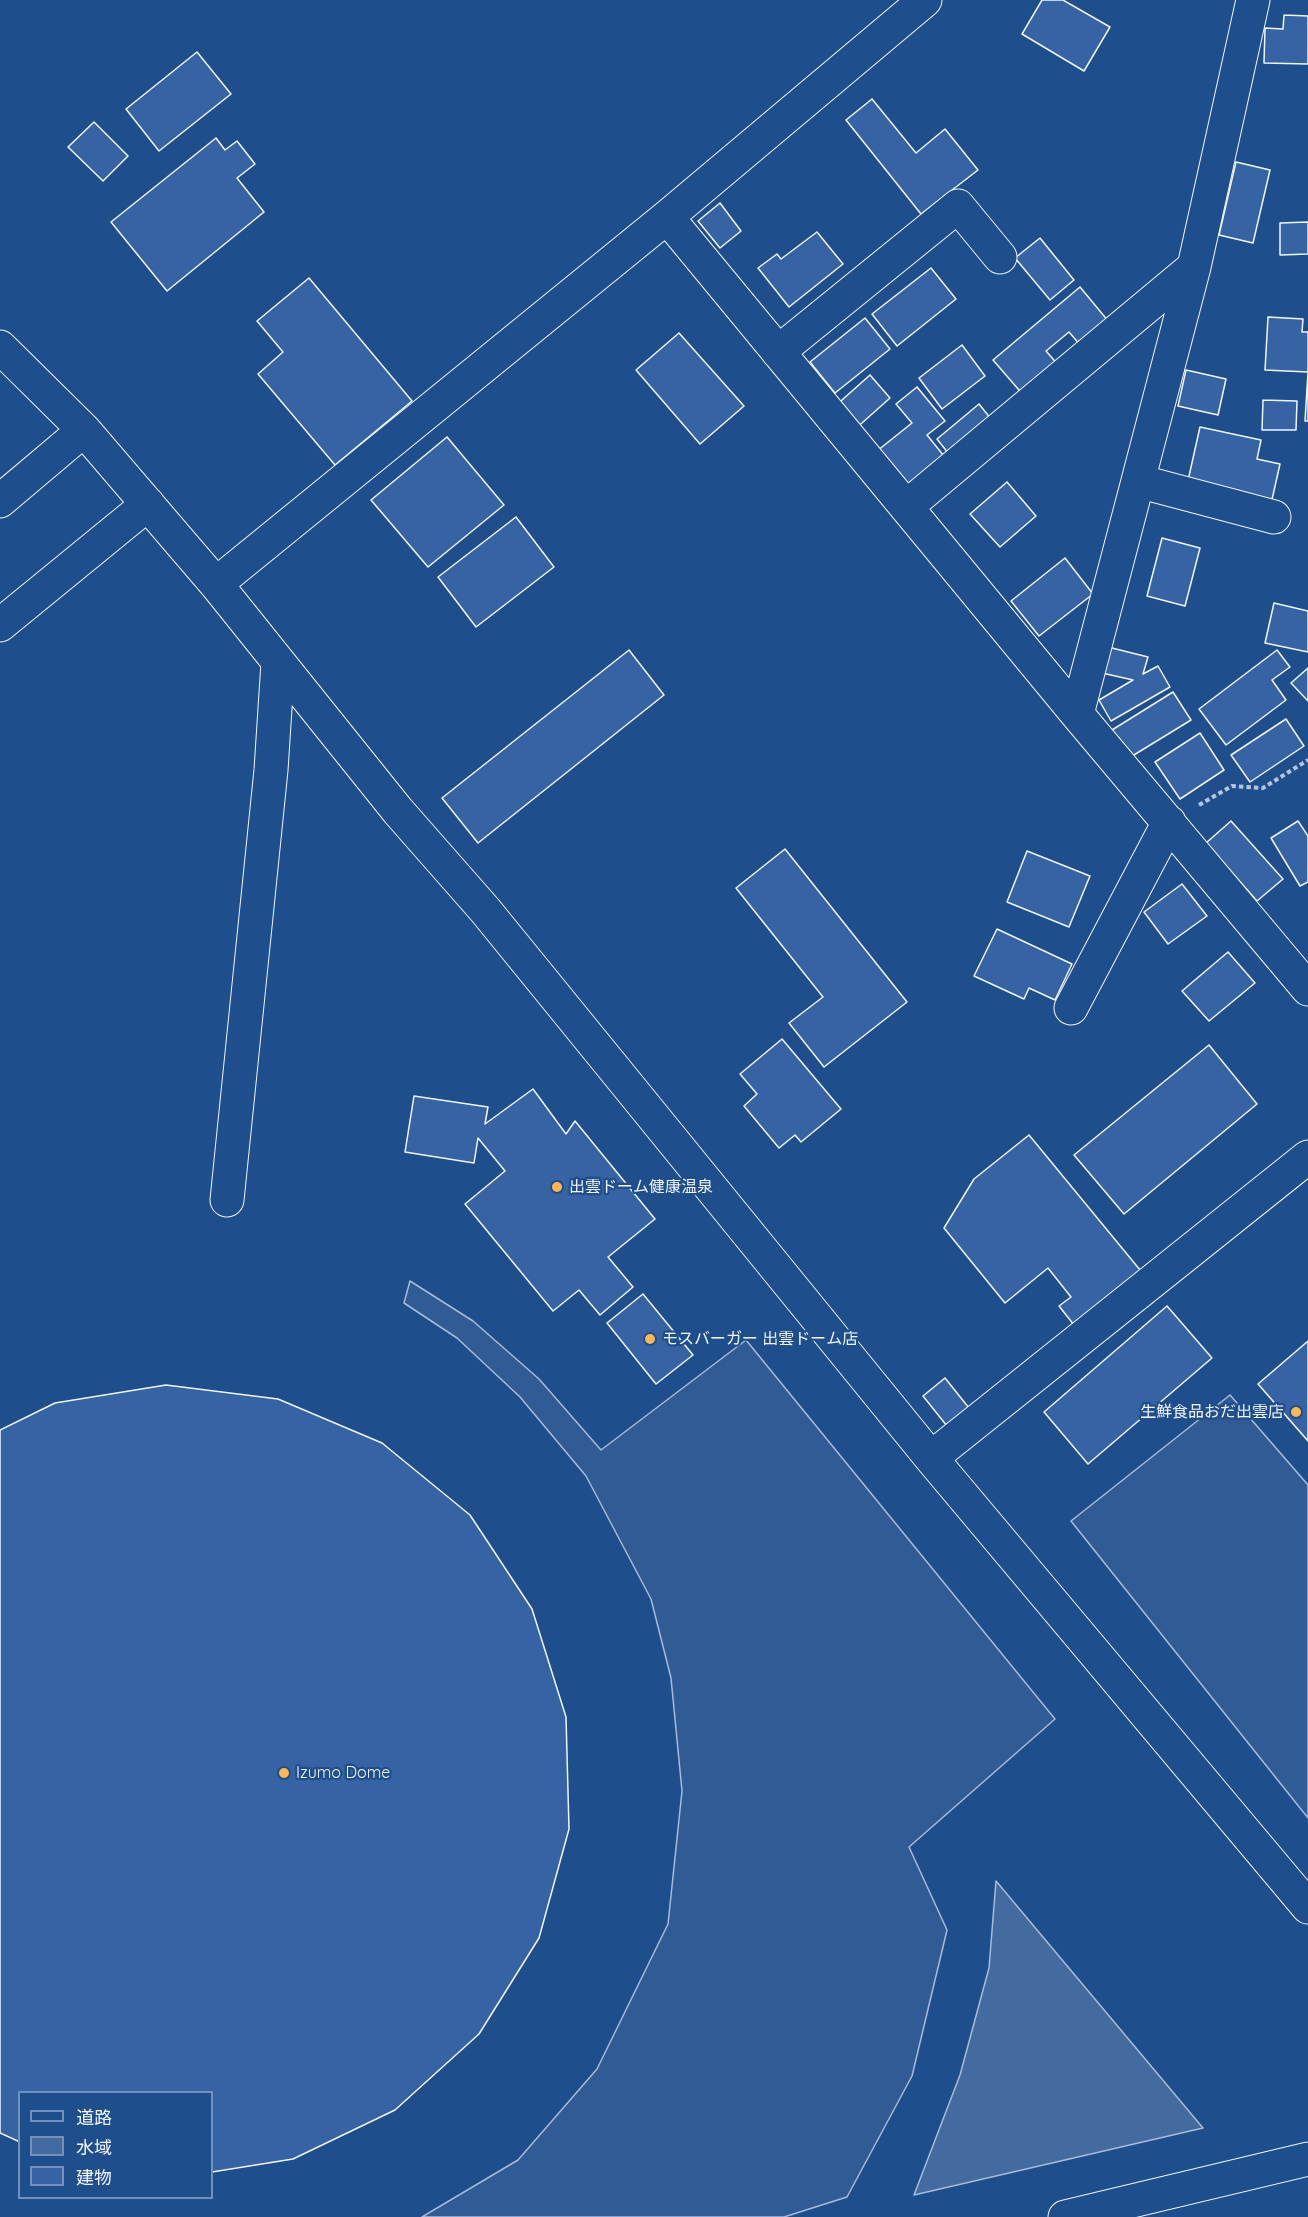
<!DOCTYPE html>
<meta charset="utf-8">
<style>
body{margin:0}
#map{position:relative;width:1308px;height:2217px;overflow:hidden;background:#1f4e8c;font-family:Quicksand,"Noto Sans JP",sans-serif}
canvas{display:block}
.legend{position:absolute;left:18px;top:2091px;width:195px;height:108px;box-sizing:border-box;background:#1f4e8c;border:2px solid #7391ba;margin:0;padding:8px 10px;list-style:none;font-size:18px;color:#f2f6ff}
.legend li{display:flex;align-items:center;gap:12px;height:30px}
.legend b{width:30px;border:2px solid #7391ba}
</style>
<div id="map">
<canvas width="1308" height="2217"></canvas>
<ul class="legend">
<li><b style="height:8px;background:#1f4e8c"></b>道路</li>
<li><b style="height:16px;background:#446ba0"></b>水域</li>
<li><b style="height:16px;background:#3563a3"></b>建物</li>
</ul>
</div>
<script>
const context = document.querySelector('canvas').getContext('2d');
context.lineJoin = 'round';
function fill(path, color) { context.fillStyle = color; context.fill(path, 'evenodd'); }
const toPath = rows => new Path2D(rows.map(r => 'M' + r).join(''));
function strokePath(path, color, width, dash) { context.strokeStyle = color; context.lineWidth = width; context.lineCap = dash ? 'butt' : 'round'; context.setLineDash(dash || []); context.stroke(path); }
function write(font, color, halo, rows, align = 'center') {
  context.font = font + ' Quicksand,"Noto Sans JP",sans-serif'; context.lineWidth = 4.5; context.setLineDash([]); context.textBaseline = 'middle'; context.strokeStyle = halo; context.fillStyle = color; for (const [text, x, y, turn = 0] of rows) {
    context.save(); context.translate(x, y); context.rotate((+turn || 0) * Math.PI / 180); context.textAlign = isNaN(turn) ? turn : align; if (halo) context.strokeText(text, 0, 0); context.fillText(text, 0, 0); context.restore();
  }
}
const built = toPath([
 [410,1281,473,1321,539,1379,601,1450,746,1340,1055,1719,909,1847,947,1930,912,2076,847,2197,784,2217,422,2217,518,2160,597,2069,668,1924,682,1791,671,1678,651,1599,586,1476,520,1397,457,1338,404,1303,410,1281],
 [1230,1395,1308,1485,1308,1818,1071,1521,1230,1395]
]);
fill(built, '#305b95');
strokePath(built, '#a8bbd7', 1.5);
const water = toPath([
 [996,1881,1203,2128,914,2195,960,2075,989,1968,996,1881]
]);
fill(water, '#446ba0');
strokePath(water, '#a8bbd7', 1.5);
const building = toPath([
 [1042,0,1063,0,1110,27,1084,71,1022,34,1042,0],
 [1284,15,1308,16,1308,64,1264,63,1265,28,1283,29,1284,15],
 [197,52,231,94,159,151,126,109,197,52],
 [872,99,916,153,945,129,978,170,921,214,846,120,872,99],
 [94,122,128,156,103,181,68,147,94,122],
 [216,138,225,150,237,141,255,164,237,178,264,212,167,291,111,222,216,138],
 [1236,162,1270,170,1253,243,1219,235,1236,162],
 [720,203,741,231,720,248,698,221,720,203],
 [1308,222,1308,254,1280,255,1280,223,1308,222],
 [817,232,843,264,789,307,758,268,777,254,781,259,817,232],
 [1040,238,1074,280,1050,300,1015,258,1040,238],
 [931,268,956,299,897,346,872,314,931,268],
 [309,278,412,401,335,465,258,374,283,352,257,321,309,278],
 [1080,287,1109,322,1081,346,1069,332,1046,351,1060,367,1025,397,993,360,1080,287],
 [1268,317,1303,319,1302,332,1308,332,1308,421,1305,421,1308,372,1265,370,1268,317],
 [865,318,890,349,835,393,810,362,865,318],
 [679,333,744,406,700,444,636,370,679,333],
 [962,345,985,376,942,409,919,378,962,345],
 [1186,370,1226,379,1218,415,1178,406,1186,370],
 [870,375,890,398,853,431,833,408,870,375],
 [917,387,945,421,927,435,948,461,905,496,872,455,912,423,896,404,917,387],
 [1263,400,1297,401,1296,430,1262,430,1263,400],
 [979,404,995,424,953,459,937,439,979,404],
 [1200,427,1261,440,1257,459,1280,464,1271,504,1187,485,1200,427],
 [447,437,504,505,428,567,371,500,447,437],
 [1007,482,1036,516,1000,547,970,514,1007,482],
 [516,517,554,567,476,627,438,577,516,517],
 [1162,538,1200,548,1185,606,1147,596,1162,538],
 [1065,558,1093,594,1039,636,1011,601,1065,558],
 [1274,603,1308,611,1308,652,1265,643,1274,603],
 [1108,647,1148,657,1143,674,1158,666,1170,687,1111,721,1099,700,1133,680,1102,673,1108,647],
 [629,650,664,695,478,843,442,798,629,650],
 [1277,650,1290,667,1272,680,1286,700,1226,745,1199,709,1277,650],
 [1308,668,1308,701,1291,683,1308,668],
 [1173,692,1191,720,1129,758,1112,730,1173,692],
 [1286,719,1304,746,1250,782,1231,755,1286,719],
 [1200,733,1224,770,1180,799,1155,762,1200,733],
 [1231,821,1283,879,1257,901,1206,843,1231,821],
 [1298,821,1308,836,1308,882,1300,886,1271,838,1298,821],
 [785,849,907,1002,824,1067,789,1023,823,997,736,888,785,849],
 [1027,851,1090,876,1069,927,1007,902,1027,851],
 [1182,884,1207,916,1168,944,1144,912,1182,884],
 [997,929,1072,964,1055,1000,1029,988,1024,999,974,976,997,929],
 [1228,952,1255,983,1209,1021,1182,991,1228,952],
 [782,1039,841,1109,801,1142,795,1135,779,1148,744,1106,757,1094,740,1074,782,1039],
 [1209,1045,1257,1104,1124,1214,1074,1155,1209,1045],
 [533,1089,566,1134,575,1121,655,1219,608,1257,633,1287,600,1315,579,1290,553,1311,465,1204,505,1171,478,1138,474,1163,405,1152,414,1096,488,1107,485,1124,533,1089],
 [1029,1135,1145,1276,1078,1330,1059,1306,1071,1297,1048,1268,1005,1303,944,1228,974,1179,1029,1135],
 [643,1294,693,1355,656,1384,607,1323,643,1294],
 [1167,1306,1212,1358,1088,1464,1044,1412,1167,1306],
 [1308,1341,1308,1441,1258,1384,1308,1341],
 [945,1378,969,1408,947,1426,923,1396,945,1378],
 [166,1385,278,1399,382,1443,470,1515,532,1609,566,1717,569,1829,539,1938,479,2034,395,2110,293,2159,212,2172,212,2092,20,2092,20,2142,0,2133,0,1430,55,1403,166,1385]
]);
fill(building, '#3563a3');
strokePath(building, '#f2f6ff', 1.5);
const minor = toPath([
 [667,217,1077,714,1308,989],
 [0,347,84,430,216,584,398,811,485,910,931,1458,1308,1907],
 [778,352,958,206,1000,257],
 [1138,481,1274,517],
 [0,501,84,430],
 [906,507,1194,267],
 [216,584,667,217,925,0],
 [0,625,148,504],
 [1077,714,1194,267,1253,0],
 [1071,1008,1169,822],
 [227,1200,271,770,278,662],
 [931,1458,1308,1157],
 [1065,2217,1308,2159]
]);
strokePath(minor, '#f2f6ff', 35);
strokePath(toPath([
 [1199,805,1232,786,1263,788,1308,760]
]), '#b3c4dc', 4, [4.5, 3]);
strokePath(minor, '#1f4e8c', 33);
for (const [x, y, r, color] of [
 [557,1187,6,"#ffb74d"],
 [650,1339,6,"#ffb74d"],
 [1296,1412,6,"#ffb74d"],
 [284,1773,6,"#ffb74d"]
]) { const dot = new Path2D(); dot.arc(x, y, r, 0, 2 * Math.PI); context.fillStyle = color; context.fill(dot); strokePath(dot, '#1f4e8c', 2); }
write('16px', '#f2f6ff', '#1f4e8c', [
 ["出雲ドーム健康温泉",569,1187],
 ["モスバーガー 出雲ドーム店",662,1339],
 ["生鮮食品おだ出雲店",1284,1412,"right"],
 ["Izumo Dome",296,1773]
], 'left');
</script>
